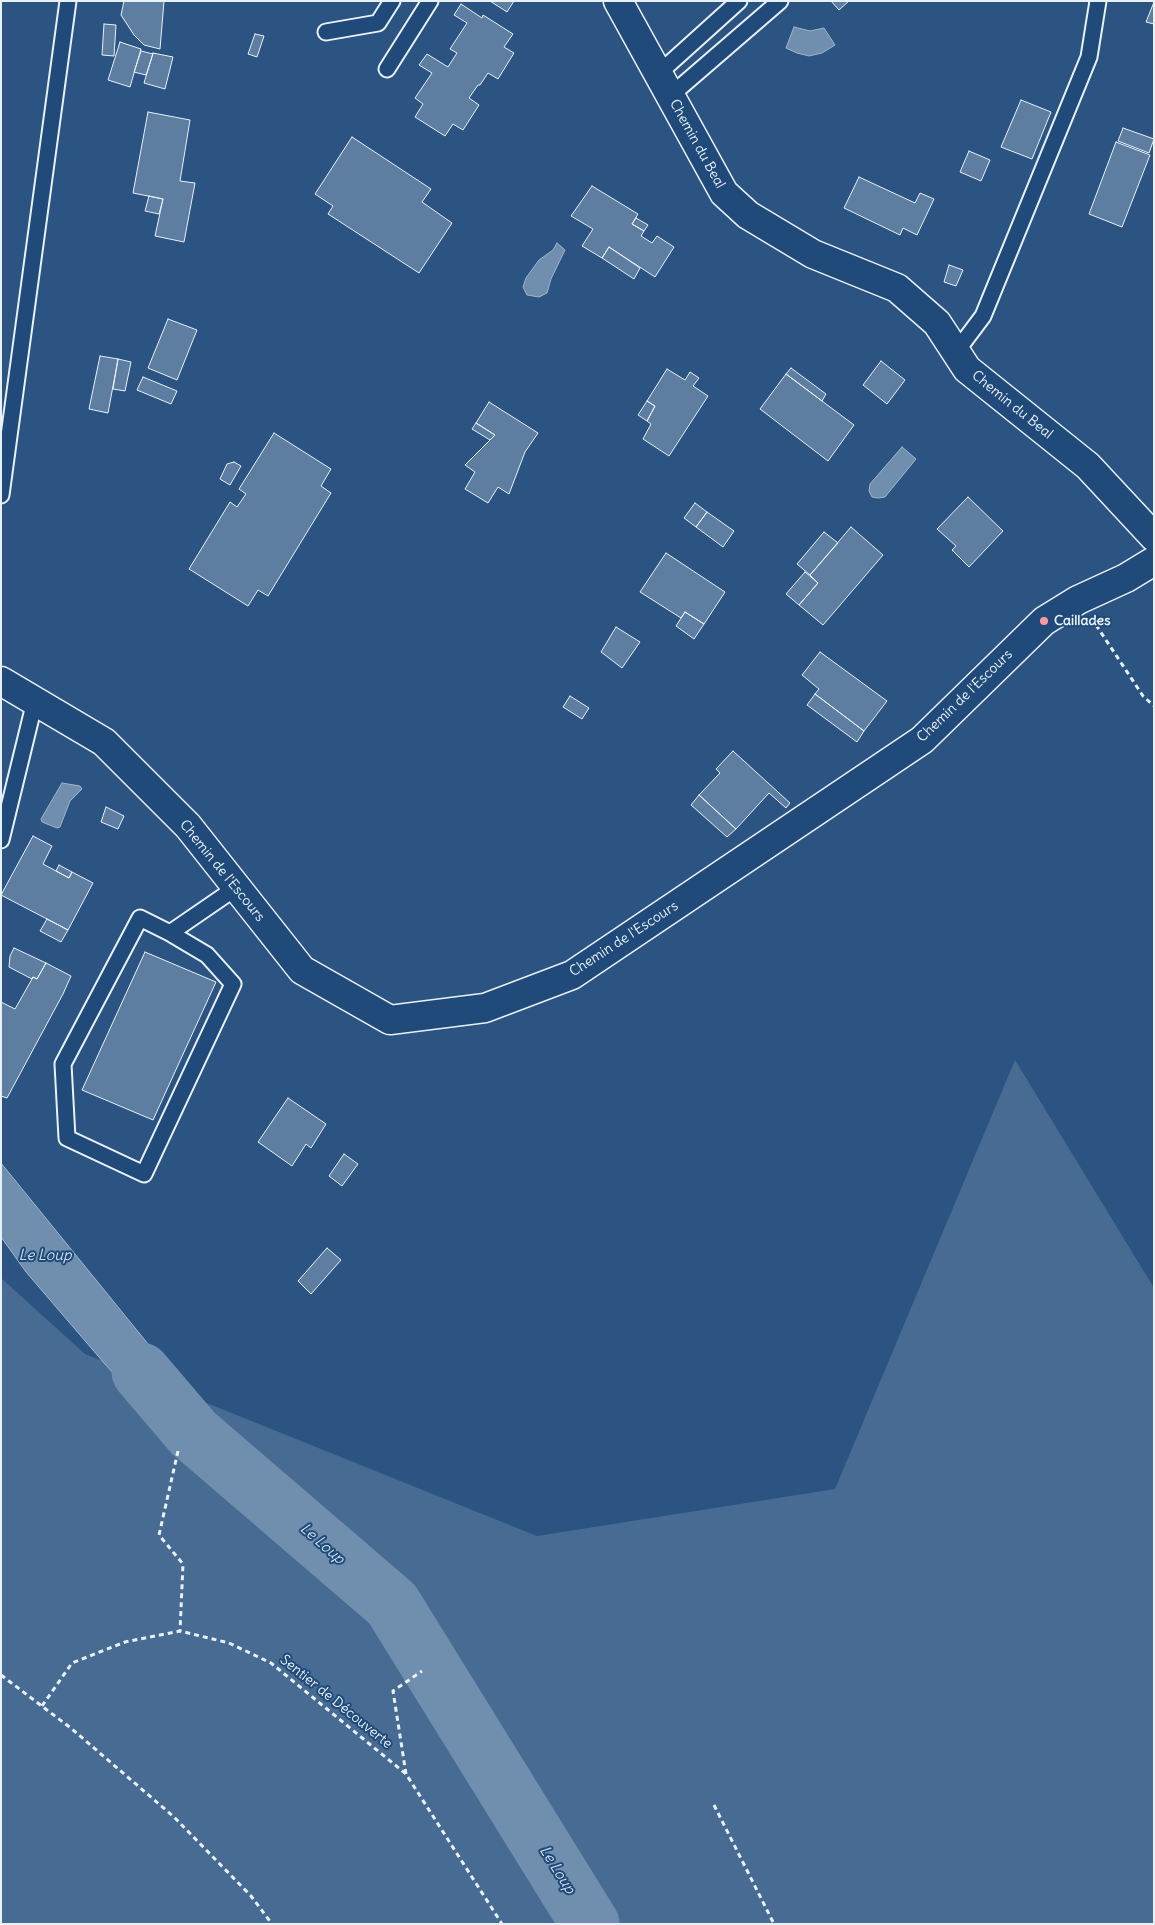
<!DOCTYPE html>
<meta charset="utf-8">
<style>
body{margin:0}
#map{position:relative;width:1155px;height:1925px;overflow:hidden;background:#2b5482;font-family:Delius,sans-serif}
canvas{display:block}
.frame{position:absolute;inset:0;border:2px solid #e8f1f8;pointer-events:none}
</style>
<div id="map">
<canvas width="1155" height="1925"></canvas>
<div class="frame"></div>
</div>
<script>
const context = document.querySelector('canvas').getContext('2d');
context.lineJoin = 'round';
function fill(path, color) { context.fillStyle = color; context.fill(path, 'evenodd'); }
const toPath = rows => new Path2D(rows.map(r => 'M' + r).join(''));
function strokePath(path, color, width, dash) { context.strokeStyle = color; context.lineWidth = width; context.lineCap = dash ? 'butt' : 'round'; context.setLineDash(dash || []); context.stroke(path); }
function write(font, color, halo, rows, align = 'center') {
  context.font = font + ' Delius,sans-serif'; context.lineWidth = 4; context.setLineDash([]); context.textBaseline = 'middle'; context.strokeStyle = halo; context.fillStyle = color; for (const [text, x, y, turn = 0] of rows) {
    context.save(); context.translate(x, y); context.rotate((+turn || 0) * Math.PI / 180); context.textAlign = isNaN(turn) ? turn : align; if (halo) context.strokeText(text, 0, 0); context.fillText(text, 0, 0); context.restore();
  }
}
fill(toPath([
 [1015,1060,1154,1288,1154,1924,1,1924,1,1278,85,1354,537,1536,835,1489]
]), '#476b93');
const water = toPath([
 [794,27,810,31,824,28,835,45,822,53,809,56,797,53,786,48,794,27],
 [557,243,565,250,551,279,547,293,539,297,527,295,523,287,526,278,539,260,553,250,557,243],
 [902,447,916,459,885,497,878,498,872,497,869,491,870,484,902,447],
 [62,783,80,786,82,789,70,801,60,827,57,828,42,822,41,819,62,783],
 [1,1163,157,1355,180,1397,201,1422,185,1444,144,1407,104,1363,26,1272,1,1237,1,1163]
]);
fill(water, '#708ead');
strokePath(water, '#a0b6cb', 1);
strokePath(toPath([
 [141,1372,193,1433,392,1604,590,1924]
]), '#708ead', 59);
const building = toPath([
 [124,1,164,1,160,49,144,45,134,35,121,15,124,1],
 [490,1,514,1,507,12,490,1],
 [831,1,849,1,839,10,831,1],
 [1154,2,1154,24,1146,22,1154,2],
 [461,4,482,18,483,15,513,34,504,47,514,53,498,79,488,73,480,85,478,85,469,98,479,105,463,130,453,124,445,136,415,117,423,104,415,98,432,73,419,65,427,54,448,67,457,53,450,49,467,23,454,15,461,4],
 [104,24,116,25,114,56,102,55,104,24],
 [255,34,264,36,257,57,248,54,255,34],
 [120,42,141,49,130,87,108,80,120,42],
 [141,51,153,54,146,75,134,72,141,51],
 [153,53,173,57,165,89,144,83,153,53],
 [1021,100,1051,112,1032,159,1001,147,1021,100],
 [148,112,190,120,180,181,195,183,184,242,155,236,163,199,133,193,148,112],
 [1123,128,1154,139,1149,153,1118,141,1123,128],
 [352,137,431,189,422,202,452,223,419,273,328,214,333,206,315,194,352,137],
 [1116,142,1150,155,1122,227,1089,214,1116,142],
 [969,151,990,160,981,181,960,172,969,151],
 [859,177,915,203,920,193,934,199,917,235,903,228,900,235,844,208,859,177],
 [592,186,638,214,632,224,644,231,641,236,652,243,657,236,674,247,655,277,609,247,602,258,582,246,593,229,571,216,592,186],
 [149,196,163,199,159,214,145,211,149,196],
 [636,218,648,225,644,231,632,224,636,218],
 [609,247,640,268,634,279,602,258,609,247],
 [949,265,963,270,956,286,944,282,949,265],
 [168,319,197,330,177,380,148,368,168,319],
 [100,356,118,359,108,413,89,409,100,356],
 [118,359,131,362,125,391,113,389,118,359],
 [881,361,905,380,887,404,863,385,881,361],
 [791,368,826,394,822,401,786,374,791,368],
 [667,369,685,380,690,372,699,378,693,386,708,396,669,456,643,439,651,424,647,421,655,406,647,401,667,369],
 [786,374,854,425,828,461,760,409,786,374],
 [143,377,177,391,171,404,137,390,143,377],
 [647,401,655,406,647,421,638,415,647,401],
 [489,402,538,433,525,452,509,494,498,487,488,503,465,489,475,472,465,465,495,435,476,423,489,402],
 [476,423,495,435,490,440,472,429,476,423],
 [274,433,331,469,321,486,331,493,268,596,258,590,248,606,189,569,230,502,237,507,246,494,239,489,274,433],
 [234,462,241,466,230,485,220,479,227,464,234,462],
 [968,497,1003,531,969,567,952,550,956,546,937,529,968,497],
 [695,503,707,512,696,527,684,518,695,503],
 [707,512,734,531,723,547,696,527,707,512],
 [851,527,883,555,823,625,799,605,818,583,810,575,851,527],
 [824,532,838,543,810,575,797,564,824,532],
 [666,553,725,592,704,624,685,612,681,618,640,592,666,553],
 [805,572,818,583,799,605,786,594,805,572],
 [685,612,704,624,694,639,676,626,685,612],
 [616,627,640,642,622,668,601,652,616,627],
 [820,652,887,701,864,731,815,694,819,689,802,675,820,652],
 [815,694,864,731,857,742,807,705,815,694],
 [570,696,589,708,582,719,563,707,570,696],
 [733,751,790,803,786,808,769,793,736,829,699,795,720,773,716,769,733,751],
 [699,795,736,829,727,837,691,805,699,795],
 [106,807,124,816,118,829,101,822,106,807],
 [33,836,52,846,43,864,69,878,72,872,93,883,68,930,1,895,33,836],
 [59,865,72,872,69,878,56,871,59,865],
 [47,919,68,930,61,942,40,931,47,919],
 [14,948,46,963,37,979,33,977,32,979,9,967,10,956,14,948],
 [145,952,216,982,153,1120,82,1090,145,952],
 [46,963,71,976,63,994,7,1098,1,1096,1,1002,15,1009,32,979,33,977,37,979,46,963],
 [288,1098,326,1124,311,1148,306,1144,292,1166,258,1142,288,1098],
 [344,1154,358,1164,342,1186,329,1176,344,1154],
 [327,1248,341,1260,311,1294,298,1281,327,1248]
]);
fill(building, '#5d7da1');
strokePath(building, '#e8f1f8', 1);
const service = toPath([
 [326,32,378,23,392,1],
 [387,69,430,1],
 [658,74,739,1],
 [670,96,780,1],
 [956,352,983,316,1089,57,1098,1],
 [1,495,68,1],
 [1,840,35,701],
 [170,933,207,955,233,984,144,1174,67,1138,63,1064,140,918,170,933,237,887]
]);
const minor = toPath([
 [618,1,724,193,748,215,813,254,897,288,937,323,967,369,1088,466,1154,537]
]);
const tertiary = toPath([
 [1,681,104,742,188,826,302,970,390,1020,485,1008,572,975,922,740,1044,621,1078,600,1126,578,1154,561]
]);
strokePath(service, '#e8f1f8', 19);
strokePath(minor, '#e8f1f8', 31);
strokePath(tertiary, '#e8f1f8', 31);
strokePath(toPath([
 [1096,625,1143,696,1154,706],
 [178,1451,159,1535,183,1564,180,1631],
 [1,1675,72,1729,174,1817,251,1896,272,1924],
 [42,1706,72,1663,125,1642,180,1631,229,1643,271,1663,406,1774,502,1924],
 [406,1774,393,1691,422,1671],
 [714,1805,774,1924]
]), '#e8f1f8', 3, [5, 4]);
strokePath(service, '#1f4a7a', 15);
strokePath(minor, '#1f4a7a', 28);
strokePath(tertiary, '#1f4a7a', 28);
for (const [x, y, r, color] of [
 [1044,621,5,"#ff9aa2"]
]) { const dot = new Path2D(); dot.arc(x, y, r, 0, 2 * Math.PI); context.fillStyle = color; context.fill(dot); strokePath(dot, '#1f4a7a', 2); }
write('14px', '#e8f1f8', '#1f4a7a', [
 ["Chemin du Beal",697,144,61],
 ["Chemin du Beal",1012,405,39],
 ["Chemin de l'Escours",965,696,-44],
 ["Chemin de l'Escours",222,871,51],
 ["Chemin de l'Escours",624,939,-33],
 ["Sentier de Découverte",336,1702,39]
]);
write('bold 14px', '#e8f1f8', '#1f4a7a', [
 ["Caillades",1054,621]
], 'left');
write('italic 15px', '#d0dde9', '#1f4a7a', [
 ["Le Loup",45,1256],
 ["Le Loup",322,1544,41],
 ["Le Loup",557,1870,58]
]);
</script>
